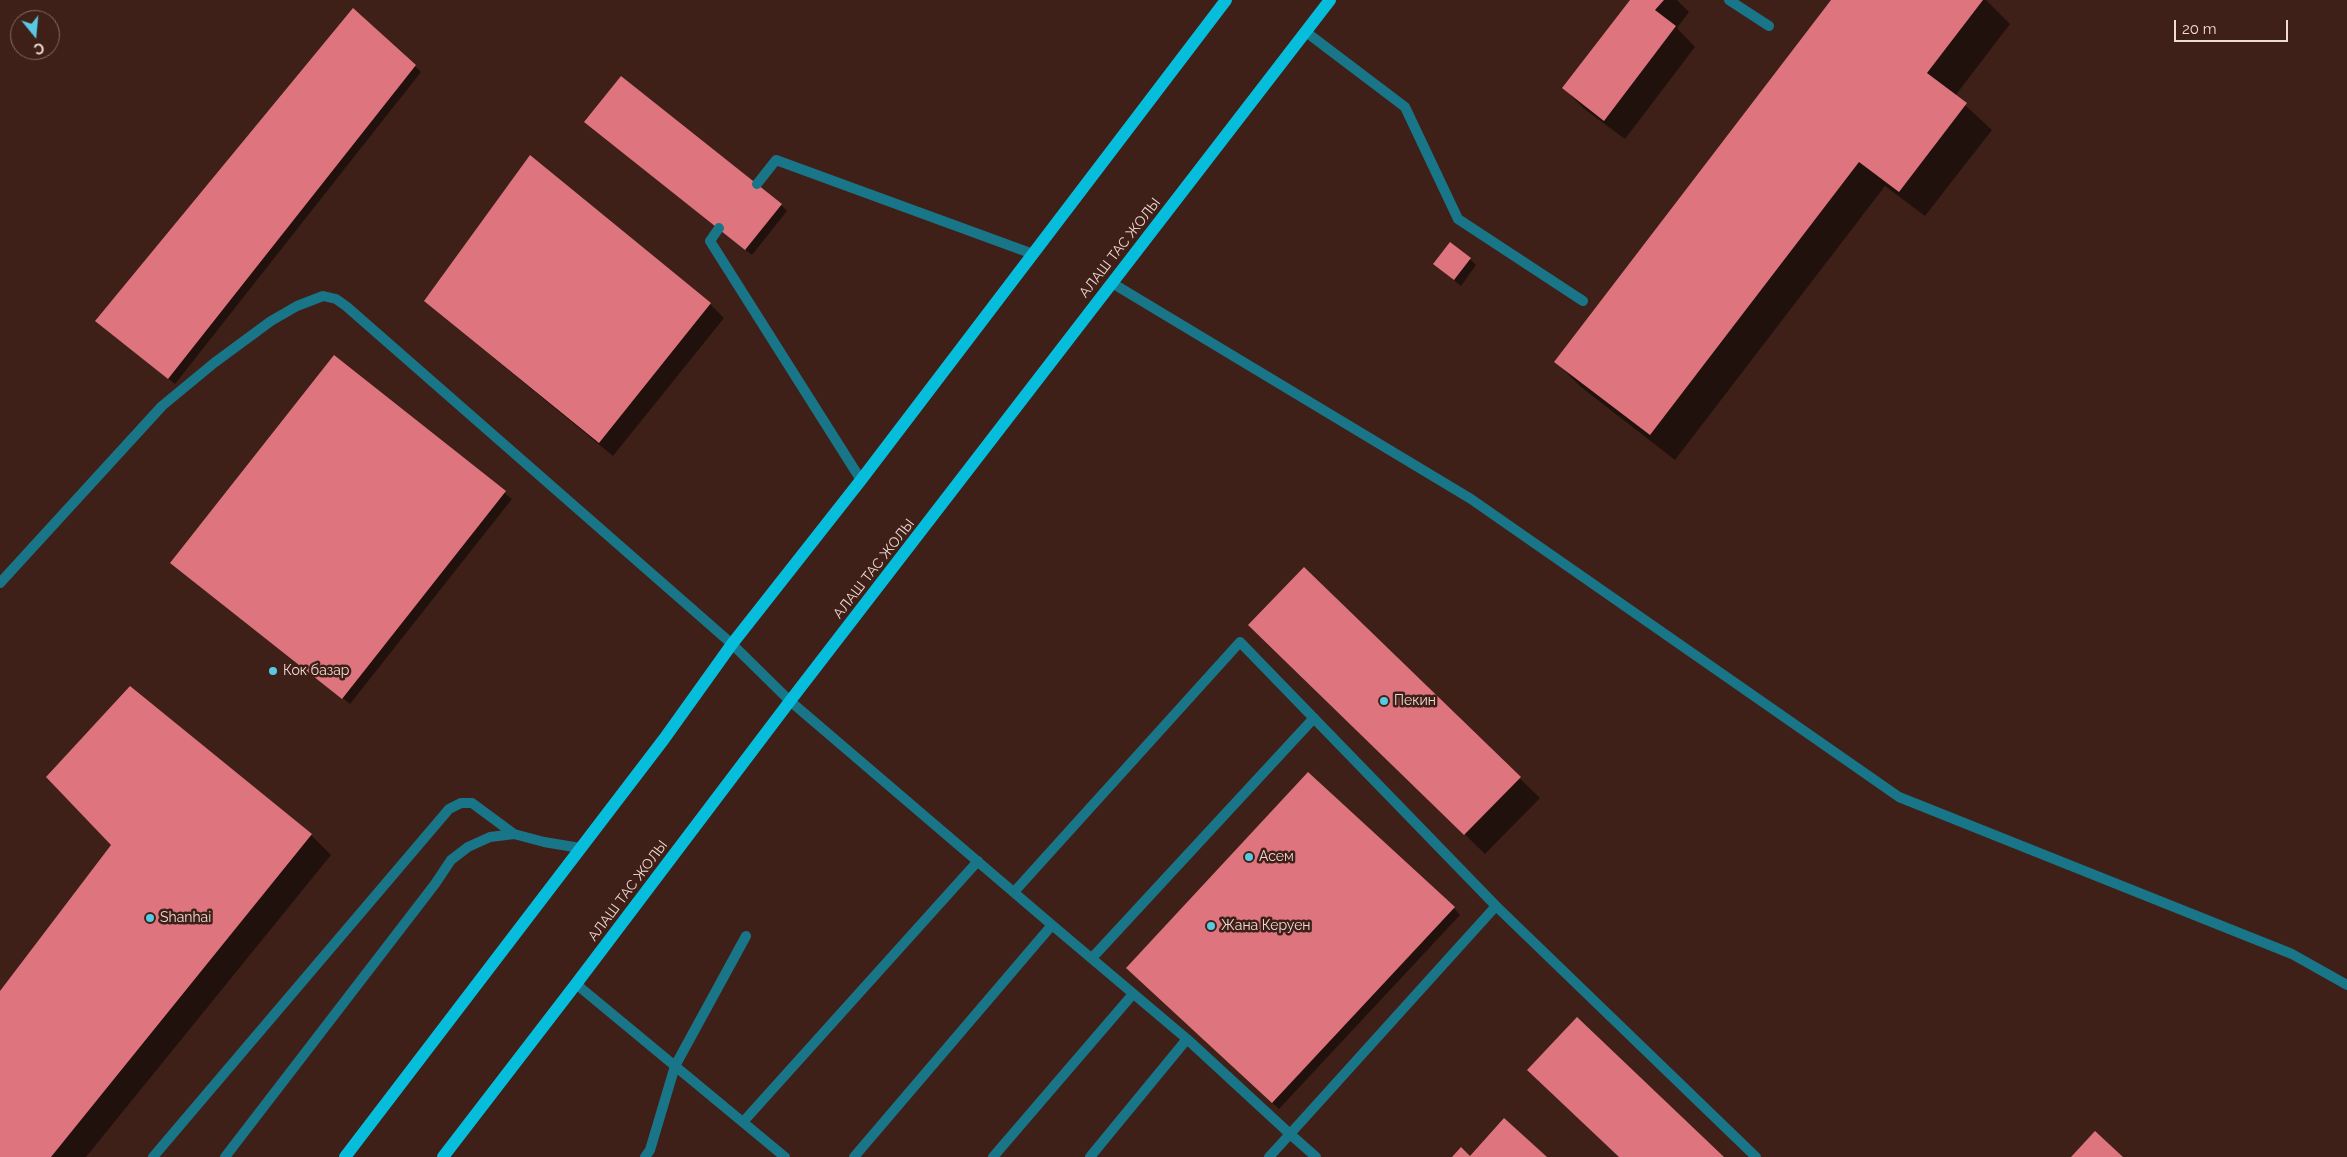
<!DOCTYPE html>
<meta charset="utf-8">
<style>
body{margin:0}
#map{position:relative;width:2347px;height:1157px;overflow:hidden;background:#3f2018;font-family:Raleway,sans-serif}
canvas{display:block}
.north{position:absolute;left:10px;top:10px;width:50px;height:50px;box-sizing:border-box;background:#3f2018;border:1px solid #866a63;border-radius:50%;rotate:163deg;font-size:14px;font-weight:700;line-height:20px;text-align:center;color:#f0dad4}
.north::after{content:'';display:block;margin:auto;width:18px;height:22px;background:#57c9e2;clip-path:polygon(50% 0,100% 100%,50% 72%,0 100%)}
.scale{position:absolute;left:2174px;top:20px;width:114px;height:22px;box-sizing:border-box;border:2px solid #f0dad4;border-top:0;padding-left:6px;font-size:15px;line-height:18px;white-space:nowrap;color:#f0dad4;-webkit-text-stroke:4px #3f2018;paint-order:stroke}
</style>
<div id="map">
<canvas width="2347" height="1157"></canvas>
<div class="north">С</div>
<div class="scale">20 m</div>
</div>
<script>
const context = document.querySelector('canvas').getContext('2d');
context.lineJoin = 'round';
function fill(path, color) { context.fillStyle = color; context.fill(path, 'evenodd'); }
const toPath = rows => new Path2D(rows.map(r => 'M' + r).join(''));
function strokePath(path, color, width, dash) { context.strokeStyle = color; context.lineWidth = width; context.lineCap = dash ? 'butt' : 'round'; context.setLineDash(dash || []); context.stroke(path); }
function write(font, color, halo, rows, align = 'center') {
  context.font = font + ' Raleway,sans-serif'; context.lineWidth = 5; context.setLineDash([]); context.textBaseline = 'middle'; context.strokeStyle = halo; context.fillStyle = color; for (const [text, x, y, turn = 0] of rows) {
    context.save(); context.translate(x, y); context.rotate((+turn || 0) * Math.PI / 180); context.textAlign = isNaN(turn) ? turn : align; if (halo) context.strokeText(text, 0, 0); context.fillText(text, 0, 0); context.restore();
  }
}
fill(toPath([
 [1631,0,1677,0,1689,12,1677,28,1695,47,1625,139,1583,108,1564,88],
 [1833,0,1986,0,2010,24,1955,96,1992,130,1925,216,1885,186,1675,460,1581,387,1556,362],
 [415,66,421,72,175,384,96,321],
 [592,128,781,205,787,211,752,255],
 [530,156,710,304,724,318,613,456,440,314,426,301],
 [1470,259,1476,265,1461,286,1435,264],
 [334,357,512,499,350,704,178,569],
 [1304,569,1540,798,1485,854,1269,644],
 [311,835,331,855,86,1157,0,1157,0,993],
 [1454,908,1460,915,1279,1109,1134,975]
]), '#0007');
fill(toPath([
 [1630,0,1664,0,1655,10,1676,26,1604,121,1562,88],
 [1831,0,1983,0,1927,73,1967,103,1899,192,1859,162,1650,435,1554,362],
 [353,8,416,65,168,379,95,321],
 [621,76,782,204,745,250,584,122],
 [530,155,711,303,599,443,424,301],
 [1450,242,1471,258,1454,280,1433,264],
 [334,355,506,491,342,699,170,563],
 [1304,567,1521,777,1464,835,1248,625],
 [130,686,312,834,51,1157,0,1157,0,991,111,845,46,777],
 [1308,772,1455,907,1272,1103,1126,968],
 [1577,1017,1724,1157,1619,1157,1527,1070],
 [1504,1118,1547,1157,1452,1157,1461,1147,1470,1156],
 [2095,1131,2123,1157,2071,1157]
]), '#dd747e');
strokePath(toPath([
 [1729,0,1769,26],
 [1306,32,1405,107,1458,219,1583,301],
 [757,184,776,160,1033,254],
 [719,228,710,241,861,480],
 [1112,283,1471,499,1899,797,2292,954,2347,985],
 [0,583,162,406,214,363,271,321,297,306,323,296,336,299,346,306,732,644,790,701,1052,925,854,1157],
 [1014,892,1240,642,1496,906],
 [1052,925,1187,1039,1290,1134,1269,1157],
 [1092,958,1314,718],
 [576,984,785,1157],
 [743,1122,978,861],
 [153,1157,449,809,461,803,472,803,514,834],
 [225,1157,435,884,451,860,468,847,490,837,514,834,544,842,580,848],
 [645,1157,650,1150,675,1066,746,936],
 [993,1157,1133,994],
 [1090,1157,1187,1039],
 [1316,1157,1290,1134,1496,906,1756,1157]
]), '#197689', 10);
strokePath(toPath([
 [345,1157,664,739,732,644,861,480,1226,0],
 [443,1157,576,984,790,701,1330,0]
]), '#06bedc', 12);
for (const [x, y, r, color] of [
 [273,671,5,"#57c9e2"],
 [1384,701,5,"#57c9e2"],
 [1249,857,5,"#57c9e2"],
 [150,918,5,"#57c9e2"],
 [1211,926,5,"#57c9e2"]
]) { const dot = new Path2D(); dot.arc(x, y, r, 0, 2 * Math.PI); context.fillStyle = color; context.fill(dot); strokePath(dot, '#3f2018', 2); }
write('14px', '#f0dad4', '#3f2018', [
 ["АЛАШ ТАС ЖОЛЫ",1120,248,-52],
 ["АЛАШ ТАС ЖОЛЫ",874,569,-52],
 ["АЛАШ ТАС ЖОЛЫ",628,891,-53]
]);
write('14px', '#f0dad4', '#3f2018', [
 ["Кок базар",283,671],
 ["Пекин",1394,701],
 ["Асем",1259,857],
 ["Shanhai",160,918],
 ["Жана Керуен",1221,926]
], 'left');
</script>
